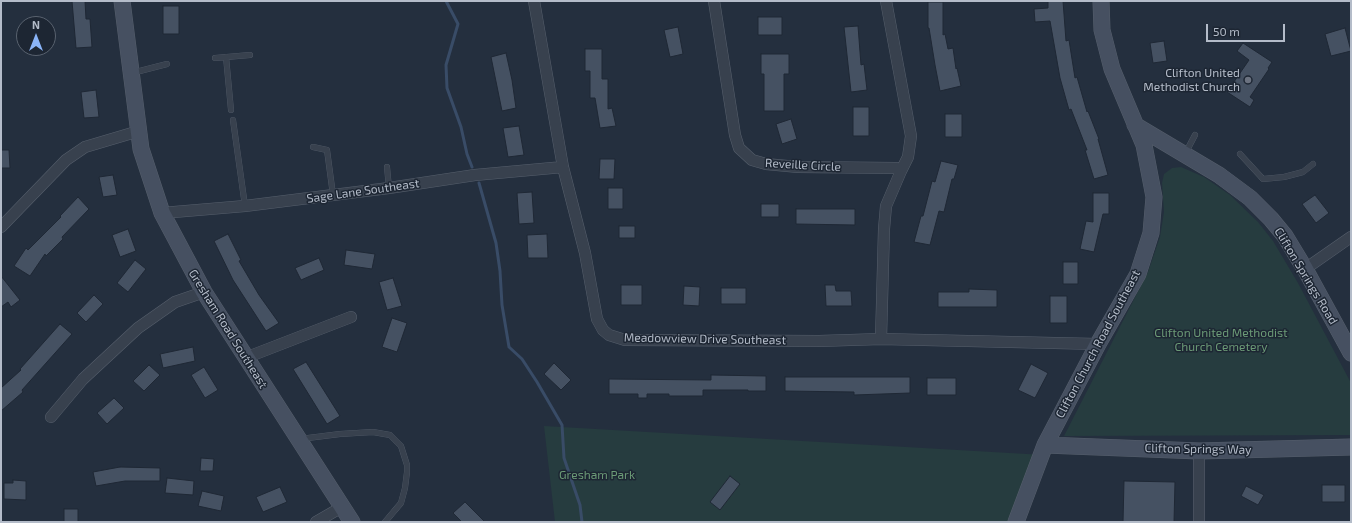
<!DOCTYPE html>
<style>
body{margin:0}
#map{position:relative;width:1352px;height:523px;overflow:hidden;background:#242f3e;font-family:"Exo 2",sans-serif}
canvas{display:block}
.frame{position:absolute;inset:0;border:2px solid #b4bcc9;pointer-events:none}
.north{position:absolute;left:16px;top:16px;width:40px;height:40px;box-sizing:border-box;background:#1d2633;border:1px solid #59626f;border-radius:50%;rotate:0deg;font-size:11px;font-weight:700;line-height:16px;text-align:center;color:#b4bcc9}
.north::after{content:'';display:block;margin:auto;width:14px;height:18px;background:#8ab4f8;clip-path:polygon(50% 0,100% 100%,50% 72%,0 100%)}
.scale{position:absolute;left:1206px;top:24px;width:79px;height:18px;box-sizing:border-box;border:2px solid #b4bcc9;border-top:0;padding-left:5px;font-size:12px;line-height:14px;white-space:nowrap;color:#b4bcc9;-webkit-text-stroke:3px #1d2633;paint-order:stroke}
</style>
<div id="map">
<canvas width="1352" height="523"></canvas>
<div class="frame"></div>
<div class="north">N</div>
<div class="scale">50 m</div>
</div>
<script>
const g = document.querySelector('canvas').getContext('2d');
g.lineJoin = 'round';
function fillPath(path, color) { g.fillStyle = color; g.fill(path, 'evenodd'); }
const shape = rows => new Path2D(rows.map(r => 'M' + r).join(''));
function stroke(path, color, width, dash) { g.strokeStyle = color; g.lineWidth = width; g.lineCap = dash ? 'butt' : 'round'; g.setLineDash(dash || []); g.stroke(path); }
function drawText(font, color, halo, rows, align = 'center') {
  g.font = font + ' "Exo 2",sans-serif'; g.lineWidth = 3; g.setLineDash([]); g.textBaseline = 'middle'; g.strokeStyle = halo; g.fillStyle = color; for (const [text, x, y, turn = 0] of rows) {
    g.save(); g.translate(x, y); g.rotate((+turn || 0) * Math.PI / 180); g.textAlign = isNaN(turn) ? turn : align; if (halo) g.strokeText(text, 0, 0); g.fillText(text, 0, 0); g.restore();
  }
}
const green = shape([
 [1181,167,1204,177,1230,195,1258,222,1273,241,1298,283,1351,383,1351,435,1064,436,1148,272,1160,237,1164,212,1162,183,1164,174,1172,168],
 [544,426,1044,455,1019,522,555,522]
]);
const stream = shape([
 [446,1,458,24,446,65,447,88,461,127,467,154,472,167],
 [479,183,496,243,500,271,502,305,509,347,522,359,537,382,562,425,564,458,580,505,582,522]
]);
const building = shape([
 [72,1,85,1,86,19,90,19,92,47,76,48,72,1],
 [1048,1,1063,1,1066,41,1069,40,1075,78,1077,77,1087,112,1088,111,1099,139,1098,139,1108,175,1094,179,1085,150,1087,150,1071,109,1069,110,1060,78,1050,21,1035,22,1034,9,1048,8,1048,1],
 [928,2,943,2,943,35,945,34,948,49,953,48,956,69,957,68,961,86,940,91,935,65,929,28,928,28,928,2],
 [163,6,179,6,179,34,163,34,163,6],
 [758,17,782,17,782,35,758,35,758,17],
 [858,26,861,65,864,64,867,90,851,92,844,27,858,26],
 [678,27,683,54,670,57,664,30,678,27],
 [1345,28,1351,51,1331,56,1325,34,1345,28],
 [1164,41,1167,61,1153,63,1150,43,1164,41],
 [1243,43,1272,62,1268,68,1269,69,1250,97,1254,100,1250,107,1227,92,1249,60,1237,51,1243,43],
 [585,49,602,49,602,79,608,79,608,109,612,108,616,126,600,128,595,98,590,98,590,71,585,71,585,49],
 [506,53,512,80,516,108,502,111,491,57,506,53],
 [761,54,789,54,789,74,784,74,784,111,764,111,764,74,761,74,761,54],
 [96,90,99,117,84,118,81,92,96,90],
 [853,107,869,107,869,136,853,136,853,107],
 [945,114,962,114,962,137,945,137,945,114],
 [791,119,797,139,782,144,776,124,791,119],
 [519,126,524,155,508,157,503,128,519,126],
 [1,150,9,150,10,168,1,168,1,150],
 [600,159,615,159,614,179,599,179,600,159],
 [941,161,958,165,954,179,952,179,944,212,939,211,930,245,914,242,921,216,923,216,932,181,935,182,941,161],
 [113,175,117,195,103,197,99,177,113,175],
 [608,188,623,188,623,209,608,209,608,188],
 [532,192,534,223,519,224,517,193,532,192],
 [1093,193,1109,193,1109,214,1103,214,1094,252,1080,249,1086,221,1093,222,1093,193],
 [1315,195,1329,213,1316,223,1302,204,1315,195],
 [78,197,89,209,62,237,63,239,46,256,45,254,30,276,14,266,26,248,28,250,61,217,60,216,78,197],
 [761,204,779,204,779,217,761,217,761,204],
 [796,209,855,209,855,225,796,224,796,209],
 [619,226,635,226,635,238,619,238,619,226],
 [128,229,136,251,120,257,112,235,128,229],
 [228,234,241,260,239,261,259,295,279,323,266,331,233,280,214,241,228,234],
 [547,234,548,258,528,258,527,235,547,234],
 [346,250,375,254,372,269,344,265,346,250],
 [319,258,324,270,301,280,295,268,319,258],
 [135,260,146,269,128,292,117,283,135,260],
 [1063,262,1078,262,1078,284,1063,284,1063,262],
 [1,276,20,300,11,307,8,302,1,307,1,276],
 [393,278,402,306,387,310,379,282,393,278],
 [621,285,642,285,642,305,621,305,621,285],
 [825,285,835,285,836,291,851,291,852,306,826,306,825,285],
 [684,286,700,287,699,306,683,305,684,286],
 [721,288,746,288,746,304,721,304,721,288],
 [969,289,997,290,997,307,938,307,938,292,969,292,969,289],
 [94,295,103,304,86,322,77,313,94,295],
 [1050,296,1067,296,1067,323,1050,323,1050,296],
 [392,318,407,323,397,352,382,347,392,318],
 [60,324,72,334,22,390,23,392,1,411,1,388,21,370,20,369,60,324],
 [193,347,195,361,163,368,160,354,193,347],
 [306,362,340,416,327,424,293,369,306,362],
 [554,363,571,380,561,390,544,374,554,363],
 [1031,364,1048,373,1035,398,1018,390,1031,364],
 [149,365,160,375,144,391,133,381,149,365],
 [204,367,218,390,205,398,191,375,204,367],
 [711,375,766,376,766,391,748,391,748,390,703,390,703,396,669,396,669,394,647,394,647,398,638,398,638,394,609,394,609,379,711,380,711,375],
 [785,377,910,377,910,393,854,395,854,392,785,391,785,377],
 [927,378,956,378,956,395,927,395,927,378],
 [114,398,124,408,107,424,97,413,114,398],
 [201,458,214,459,213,471,200,471,201,458],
 [120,467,160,468,160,481,125,481,96,486,93,472,120,467],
 [730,476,740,484,720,510,710,502,730,476],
 [167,478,194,481,193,495,165,493,167,478],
 [13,480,26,481,26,500,4,499,4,483,13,483,13,480],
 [1124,481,1175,482,1174,522,1123,522,1124,481],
 [1322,485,1345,485,1345,502,1322,502,1322,485],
 [1246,486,1264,495,1258,505,1241,496,1246,486],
 [280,487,287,502,263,512,256,497,280,487],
 [202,491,224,496,221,511,198,506,202,491],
 [465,502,485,522,462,522,453,513,465,502],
 [64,509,78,509,78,522,64,522,64,509]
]);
const lane = shape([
 [226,57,231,110],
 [215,58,250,55],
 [132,73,167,64],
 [233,120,245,206],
 [313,147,327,150,333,195],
 [1185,154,1195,135],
 [1240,154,1263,179,1284,177,1303,172,1313,164],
 [387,167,389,188],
 [300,439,340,434,373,432,390,435,401,446,407,465,407,472,405,488,401,503,385,522]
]);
const street = shape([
 [534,1,563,167,585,253,597,319,603,330,609,335,625,340,819,341,881,339,1098,344],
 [714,1,735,135,739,148,752,160,766,164,798,167,896,168,901,171],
 [162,213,245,206,389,188,475,175,563,167],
 [1,227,66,160,85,147,139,131],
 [1305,269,1351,237],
 [881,339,884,229,886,206,901,171,908,157,911,136,886,1],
 [245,358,351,317],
 [51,417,83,379,138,328,175,302,204,292],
 [1199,451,1199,522],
 [316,522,342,507]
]);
const secondary = shape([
 [122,1,141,149,162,213,204,292,352,522],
 [1135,125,1219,175,1250,198,1271,219,1285,236,1305,269,1351,353],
 [1045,445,1199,451,1351,447],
 [1016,522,1045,445,1098,344,1138,274,1151,233,1154,197,1144,145,1112,69,1102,30,1101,1]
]);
const markers = [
 [1248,80,4,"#6b7280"]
];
const poiNames = [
 ["Clifton United",1240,73],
 ["Methodist Church",1240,87]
];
const streetNames = [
 ["Reveille Circle",803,165,3],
 ["Sage Lane Southeast",363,191,-8],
 ["Clifton Springs Road",1306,276,59],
 ["Gresham Road Southeast",228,329,58],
 ["Meadowview Drive Southeast",705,339,1],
 ["Clifton Church Road Southeast",1098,344,-62],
 ["Clifton Springs Way",1198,449,1]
];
const parkNames = [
 ["Clifton United Methodist",1221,333],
 ["Church Cemetery",1221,347],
 ["Gresham Park",597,475]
];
fillPath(green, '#263c3f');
stroke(stream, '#394c67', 3);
fillPath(building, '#455162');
stroke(building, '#1f2835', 1);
stroke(lane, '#565f6c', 6);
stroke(street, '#565f6c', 12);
stroke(secondary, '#565f6c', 17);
stroke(lane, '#38414e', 5.5);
stroke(street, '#38414e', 11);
stroke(secondary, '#465061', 16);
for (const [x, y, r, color] of markers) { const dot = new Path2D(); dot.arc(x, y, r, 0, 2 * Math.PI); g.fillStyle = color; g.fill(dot); stroke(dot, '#1d2633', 1.5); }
drawText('12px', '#b4bcc9', '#1d2633', poiNames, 'right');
drawText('12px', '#b4bcc9', '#1d2633', streetNames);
drawText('12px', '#6b9a76', '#1d2633', parkNames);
</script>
